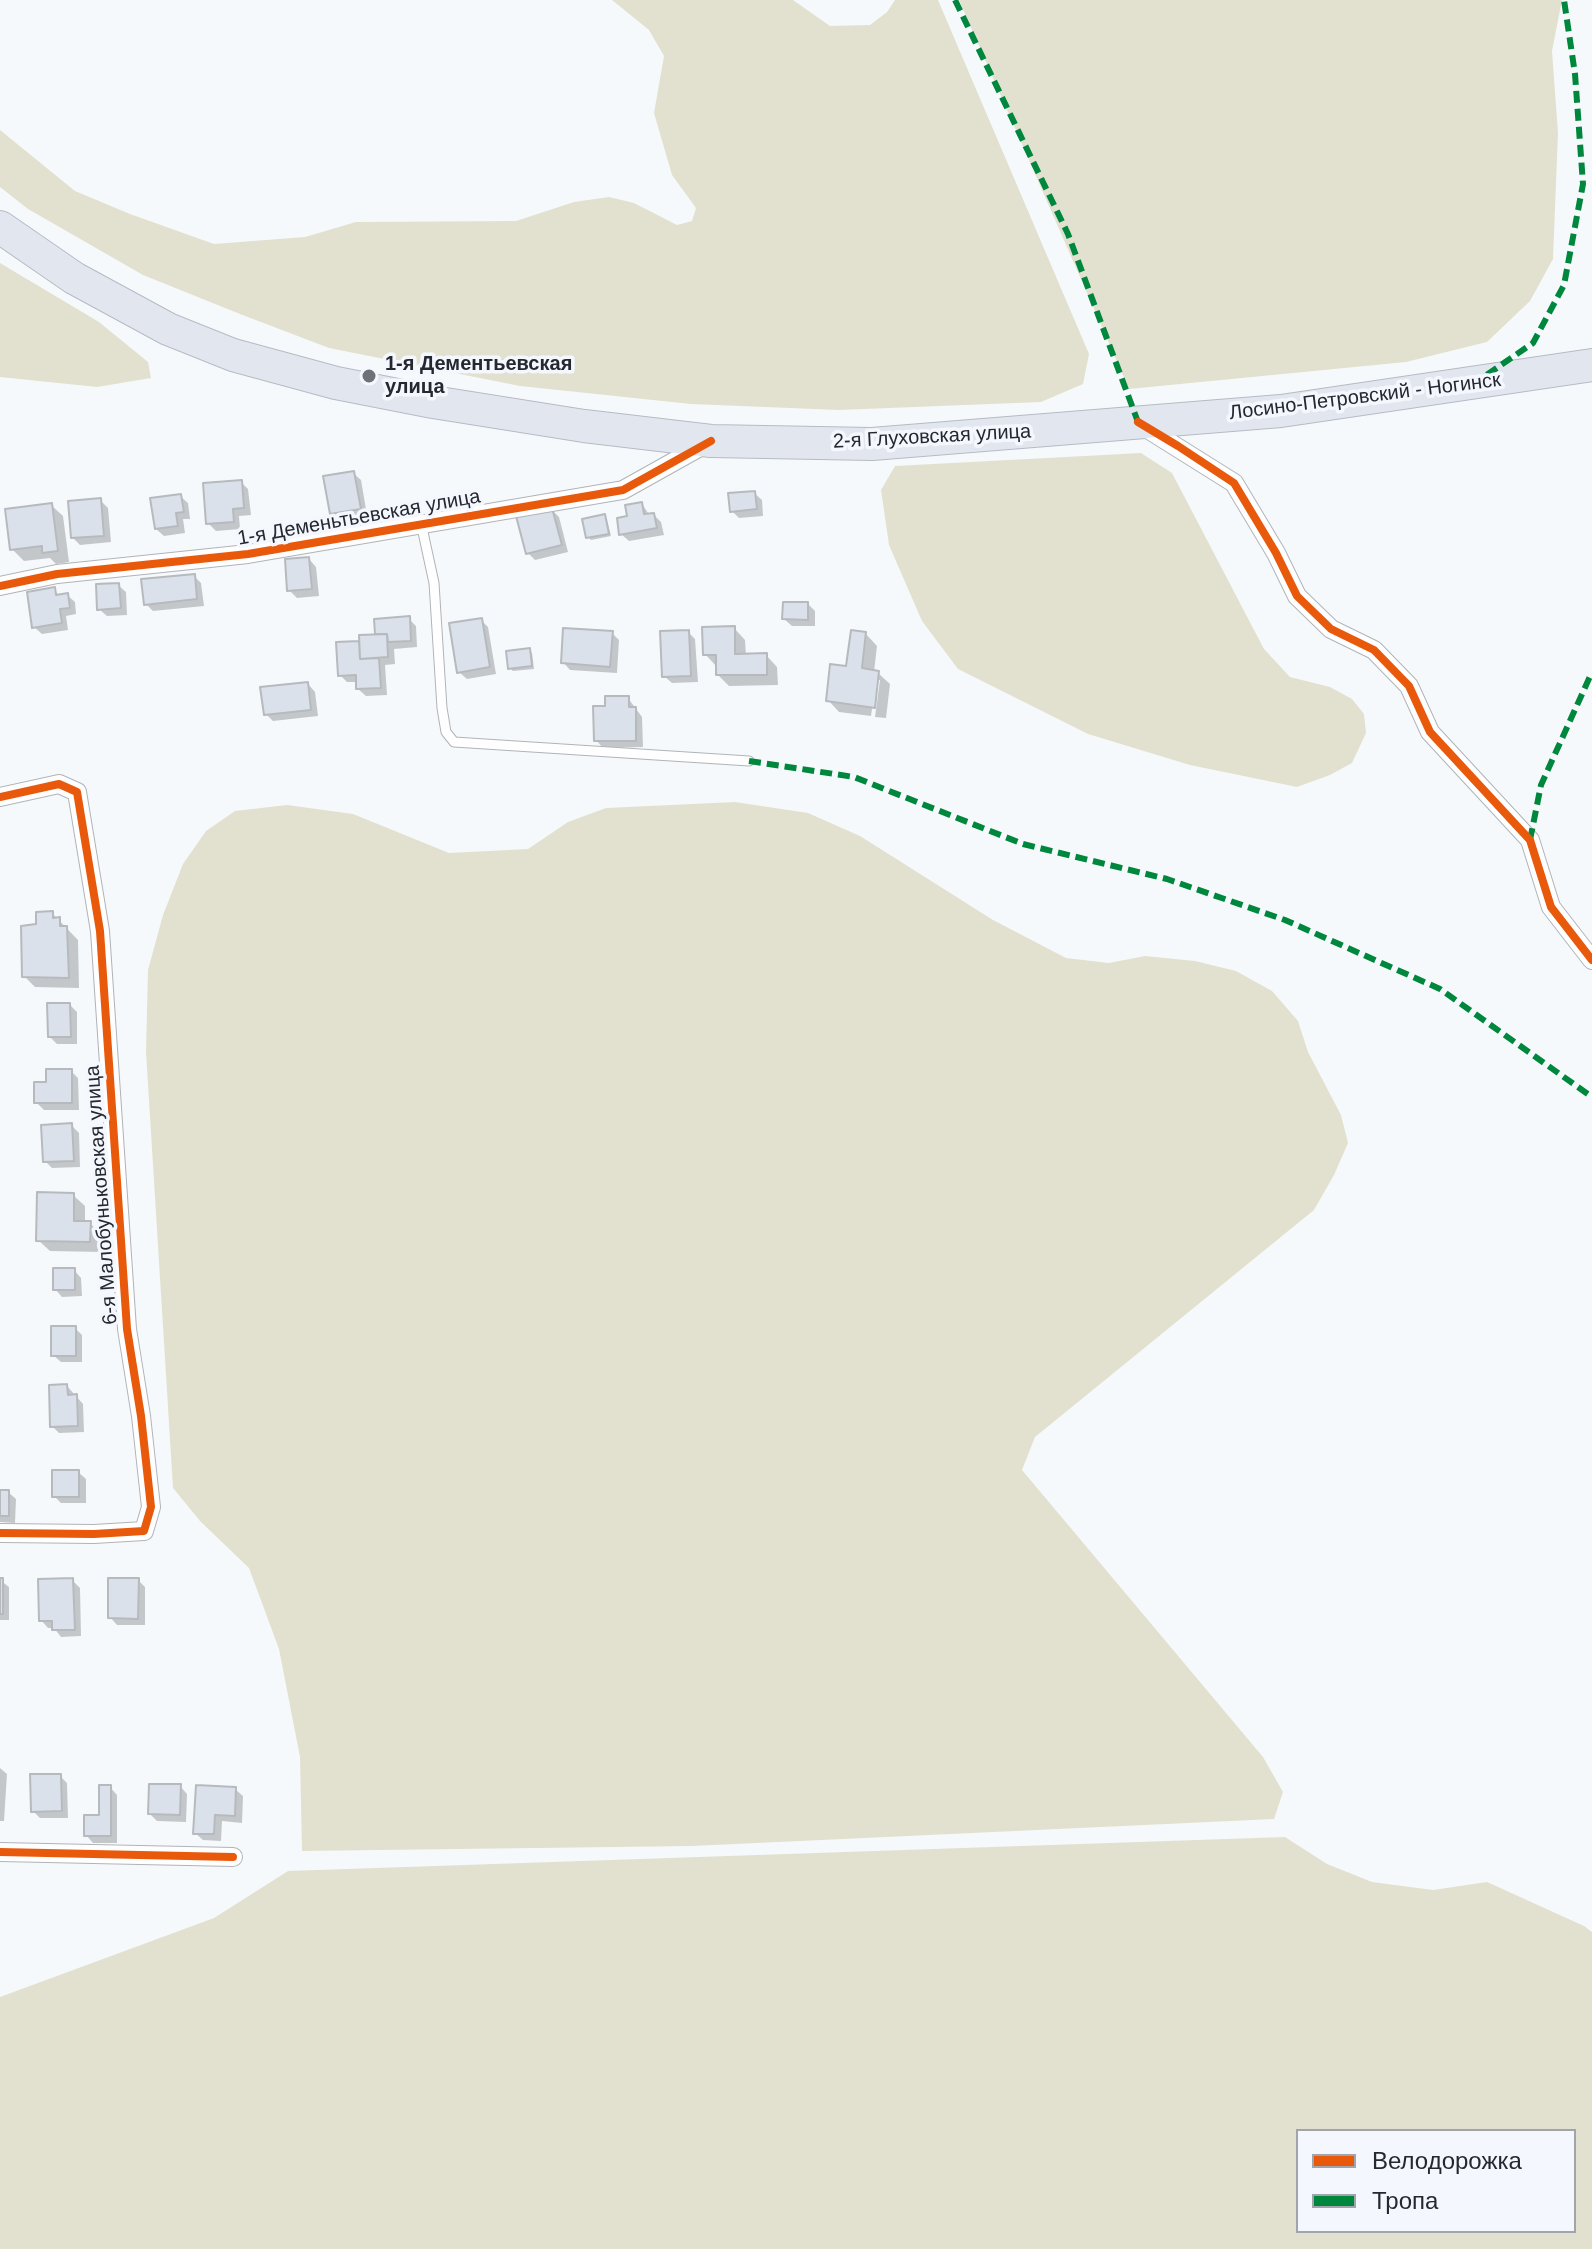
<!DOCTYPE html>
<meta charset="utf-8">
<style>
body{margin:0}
#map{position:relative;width:1592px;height:2249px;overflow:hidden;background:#f6f9fc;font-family:Arial,sans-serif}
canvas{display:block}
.legend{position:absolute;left:1296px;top:2129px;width:280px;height:104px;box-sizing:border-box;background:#f4f8fe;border:2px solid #a1a5ab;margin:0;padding:10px 14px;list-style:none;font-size:24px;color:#25292f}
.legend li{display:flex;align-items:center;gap:16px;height:40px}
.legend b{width:40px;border:2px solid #a1a5ab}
</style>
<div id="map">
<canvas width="1592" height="2249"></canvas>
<ul class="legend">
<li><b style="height:10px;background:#e8590c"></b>Велодорожка</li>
<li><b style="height:10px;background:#00873e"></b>Тропа</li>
</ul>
</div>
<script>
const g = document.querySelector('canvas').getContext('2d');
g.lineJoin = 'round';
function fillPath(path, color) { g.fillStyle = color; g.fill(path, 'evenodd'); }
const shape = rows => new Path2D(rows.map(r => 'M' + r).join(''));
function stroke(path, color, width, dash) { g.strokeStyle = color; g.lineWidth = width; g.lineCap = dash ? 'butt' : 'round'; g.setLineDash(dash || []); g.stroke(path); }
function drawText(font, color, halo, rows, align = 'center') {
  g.font = font + ' Arial,sans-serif'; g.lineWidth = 7; g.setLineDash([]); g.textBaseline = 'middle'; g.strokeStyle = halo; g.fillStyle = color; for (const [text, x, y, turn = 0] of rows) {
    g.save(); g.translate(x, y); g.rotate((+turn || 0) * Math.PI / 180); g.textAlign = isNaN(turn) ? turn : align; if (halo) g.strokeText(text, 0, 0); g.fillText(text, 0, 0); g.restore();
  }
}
const green = shape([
 [612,0,793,0,830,26,870,25,887,12,895,0,938,0,1089,354,1083,384,1041,402,839,410,691,404,520,386,329,348,240,314,143,275,28,209,0,187,0,130,75,191,130,214,214,244,305,237,356,222,516,221,574,202,609,197,634,203,677,225,692,221,696,208,672,175,654,113,664,56,649,30],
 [959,0,1562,0,1552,51,1558,133,1553,259,1530,301,1487,342,1406,362,1129,389],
 [0,263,99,322,148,362,151,378,97,387,0,377],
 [1141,453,1172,473,1264,649,1290,677,1330,687,1352,699,1364,714,1366,733,1352,763,1330,775,1297,787,1190,765,1088,734,958,669,922,621,889,545,881,490,895,466],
 [735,802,808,813,860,836,993,920,1066,958,1109,963,1145,956,1195,961,1236,971,1272,991,1298,1021,1308,1052,1341,1115,1348,1143,1334,1175,1314,1210,1035,1437,1022,1470,1263,1757,1283,1792,1274,1819,692,1846,302,1851,300,1757,279,1649,249,1568,200,1521,173,1488,146,1052,148,970,163,915,183,864,206,831,235,811,287,805,353,814,449,853,528,849,568,822,606,808],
 [1285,1837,1327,1864,1372,1882,1433,1890,1487,1882,1584,1926,1592,1932,1592,2249,0,2249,0,1997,214,1918,288,1871],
 [1298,2131,1574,2131,1574,2231,1298,2231]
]);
const shadow = shape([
 [353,473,361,480,367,515,339,520,332,513],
 [241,482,248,489,251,515,239,516,240,529,216,531,208,523],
 [754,493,762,500,763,516,739,518,732,511],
 [180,496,188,503,190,519,183,519,185,533,164,536,156,529],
 [100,500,108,508,111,542,80,545,73,538],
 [642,504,650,516,654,515,661,522,664,535,629,541,621,534,630,518],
 [51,505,63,516,69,562,56,564,50,558,24,561,12,549],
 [552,510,559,517,568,552,535,560,528,553],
 [604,517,607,520,611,536,591,540,588,537],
 [309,559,316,567,319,596,297,598,289,590],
 [194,576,201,583,204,606,153,611,146,604],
 [118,585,126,592,127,615,107,616,99,609],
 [54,590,60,596,67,595,75,602,76,614,66,616,68,630,42,634,34,627],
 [808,604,815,611,815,626,792,626,784,619],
 [409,619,416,626,417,647,394,649,395,664,385,665,387,695,366,696,358,689,358,682,347,682,340,675,338,644,361,643,377,636,376,620],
 [481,620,488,627,496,674,467,679,459,672],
 [734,628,745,640,746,656,766,655,777,667,778,685,729,686,718,675,716,666,705,654],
 [688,632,695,639,698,682,672,683,664,676],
 [612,633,619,640,617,673,570,670,563,662],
 [866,634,877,646,874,672,878,673,890,684,886,718,875,717,880,680,876,680,871,716,839,712,828,700],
 [529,650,532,653,534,669,513,671,510,668],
 [308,684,315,692,318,716,273,721,266,714],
 [628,698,642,717,643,747,603,748,596,740,607,708],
 [52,913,78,940,79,988,35,987,24,976,38,926],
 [70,1005,77,1012,77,1044,57,1044,50,1037],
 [71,1071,78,1078,79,1110,44,1110,36,1102,48,1084],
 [71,1125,79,1133,80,1167,52,1168,45,1161],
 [73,1195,85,1206,85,1223,90,1223,101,1235,101,1252,50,1251,38,1240],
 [74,1270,81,1278,82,1296,62,1297,55,1289],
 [75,1328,82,1335,82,1362,61,1362,53,1355],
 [67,1386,83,1404,84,1432,59,1433,52,1426],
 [78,1472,86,1479,86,1503,61,1503,54,1496],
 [0,1492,8,1492,16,1499,15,1523,0,1522],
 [0,1580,9,1587,9,1620,0,1620],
 [72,1580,80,1588,81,1636,61,1637,54,1628,48,1628,41,1620],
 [138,1580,145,1587,145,1625,117,1625,110,1617],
 [0,1768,7,1774,4,1821,0,1821],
 [60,1776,67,1783,68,1818,40,1818,33,1811],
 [180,1786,187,1794,186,1822,157,1821,150,1814],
 [110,1787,117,1795,117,1843,93,1843,86,1835,101,1817],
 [235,1789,243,1796,242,1823,222,1821,221,1841,203,1840,195,1833]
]);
const building = shape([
 [354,471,361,509,330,514,323,476,354,471],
 [242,480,244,508,233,509,234,522,206,524,203,483,242,480],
 [755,491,757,509,730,512,728,493,755,491],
 [181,494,184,512,176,513,178,526,155,529,150,498,181,494],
 [101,498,104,536,71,538,68,501,101,498],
 [642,502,644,514,654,513,657,528,619,535,617,518,627,516,625,505,642,502],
 [52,503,58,551,42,553,42,546,10,550,5,509,52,503],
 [552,508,562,545,526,554,516,516,552,508],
 [605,514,609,534,586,538,582,519,605,514],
 [309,557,312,589,287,591,285,559,309,557],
 [195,574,197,599,144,605,141,579,195,574],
 [119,583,121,608,97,610,96,584,119,583],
 [55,587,56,595,68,593,70,608,60,609,62,623,32,628,27,592,55,587],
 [783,602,808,602,808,620,782,619,783,602],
 [410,616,411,641,388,642,387,634,375,634,374,619,410,616],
 [482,618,490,667,457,673,449,623,482,618],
 [735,626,735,654,767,653,767,675,716,675,716,655,703,655,702,627,735,626],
 [563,628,613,631,610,667,561,663,563,628],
 [689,630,691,676,662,677,660,631,689,630],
 [851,630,866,632,862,668,879,671,875,708,826,701,830,664,846,666,851,630],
 [387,634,388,657,360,659,359,635,387,634],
 [359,641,360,659,379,658,381,688,356,689,356,675,338,676,336,642,359,641],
 [530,648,532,666,508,669,506,651,530,648],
 [308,682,311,710,264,715,260,687,308,682],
 [605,696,629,696,629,707,636,707,636,741,594,741,593,706,605,706,605,696],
 [53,911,53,918,60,917,60,926,67,926,69,978,22,977,21,926,36,924,36,912,53,911],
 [47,1003,70,1003,71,1037,48,1037,47,1003],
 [46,1069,72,1069,72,1103,34,1103,34,1082,46,1082,46,1069],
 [72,1123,74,1161,43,1162,41,1125,72,1123],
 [37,1192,74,1193,74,1221,91,1221,90,1242,36,1241,37,1192],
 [53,1268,75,1268,75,1290,53,1290,53,1268],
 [51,1326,76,1326,76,1356,51,1356,51,1326],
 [67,1384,68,1395,77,1394,78,1426,50,1427,49,1385,67,1384],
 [52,1470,79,1470,79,1497,52,1497,52,1470],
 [0,1490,9,1490,9,1516,0,1516,0,1490],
 [0,1578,3,1578,3,1614,0,1614,0,1578],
 [73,1578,75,1630,52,1630,52,1621,39,1621,38,1579,73,1578],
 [108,1578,139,1578,138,1619,108,1618,108,1578],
 [30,1774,61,1774,62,1811,31,1812,30,1774],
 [149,1784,181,1784,180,1815,148,1814,149,1784],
 [99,1785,111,1785,111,1836,84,1836,84,1815,99,1815,99,1785],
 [196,1785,236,1787,235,1816,215,1815,214,1834,193,1834,196,1785]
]);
const lane = shape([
 [421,523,434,583,442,708,446,732,454,742,749,761]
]);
const street = shape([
 [1143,426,1234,483,1276,553,1297,596,1331,629,1374,650,1409,686,1430,732,1530,840,1551,907,1592,960],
 [0,586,57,574,248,554,623,490,709,442],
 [0,797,59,784,77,792,100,931,127,1329,141,1416,151,1507,144,1531,94,1534,0,1533],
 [0,1852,233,1857]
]);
const highway = shape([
 [0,227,74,278,168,329,233,355,336,383,433,402,584,426,711,441,872,444,1281,411,1592,365]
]);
const quiet = shape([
 [955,0,1068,234,1138,422],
 [1472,385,1533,343,1564,285,1583,184,1575,74,1564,0],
 [749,761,854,777,1023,844,1167,879,1285,920,1440,989,1592,1097],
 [1530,840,1541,785,1592,672]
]);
const cycleway = shape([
 [1138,422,1178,446,1234,483,1276,553,1297,596,1331,629,1374,650,1409,686,1430,732,1530,840,1551,907,1592,960],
 [0,586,57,574,248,554,623,490,711,441],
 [0,797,59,784,77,792,100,931,127,1329,141,1416,151,1507,144,1531,94,1534,0,1533],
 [0,1852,233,1857]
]);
const markers = [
 [369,376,8,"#6e7277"]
];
const poiNames = [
 ["1-я Дементьевская",385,364],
 ["улица",385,387]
];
const streetNames = [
 ["Лосино-Петровский - Ногинск",1365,397,-7],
 ["2-я Глуховская улица",932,437,-3],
 ["1-я Деменьтьевская улица",359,518,-10],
 ["6-я Малобуньковская улица",102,1195,-94]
];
fillPath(green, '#e2e1cf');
fillPath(shadow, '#0003');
fillPath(building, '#dbe1ea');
stroke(building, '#b6babe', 2);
stroke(lane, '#b0b4b8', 11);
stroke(street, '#b0b4b8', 20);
stroke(highway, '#b5bbc5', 34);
stroke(lane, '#fefeff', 9);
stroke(street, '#fefeff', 18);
stroke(highway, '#e2e7ef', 32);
stroke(quiet, '#00873e', 6, [12, 6]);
stroke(cycleway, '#e8590c', 8);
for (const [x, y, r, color] of markers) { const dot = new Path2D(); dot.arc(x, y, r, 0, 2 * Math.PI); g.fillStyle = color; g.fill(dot); stroke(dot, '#f4f8fe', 3); }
drawText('bold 20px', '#25292f', '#f4f8fe', poiNames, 'left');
drawText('20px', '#25292f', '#f4f8fe', streetNames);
</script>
